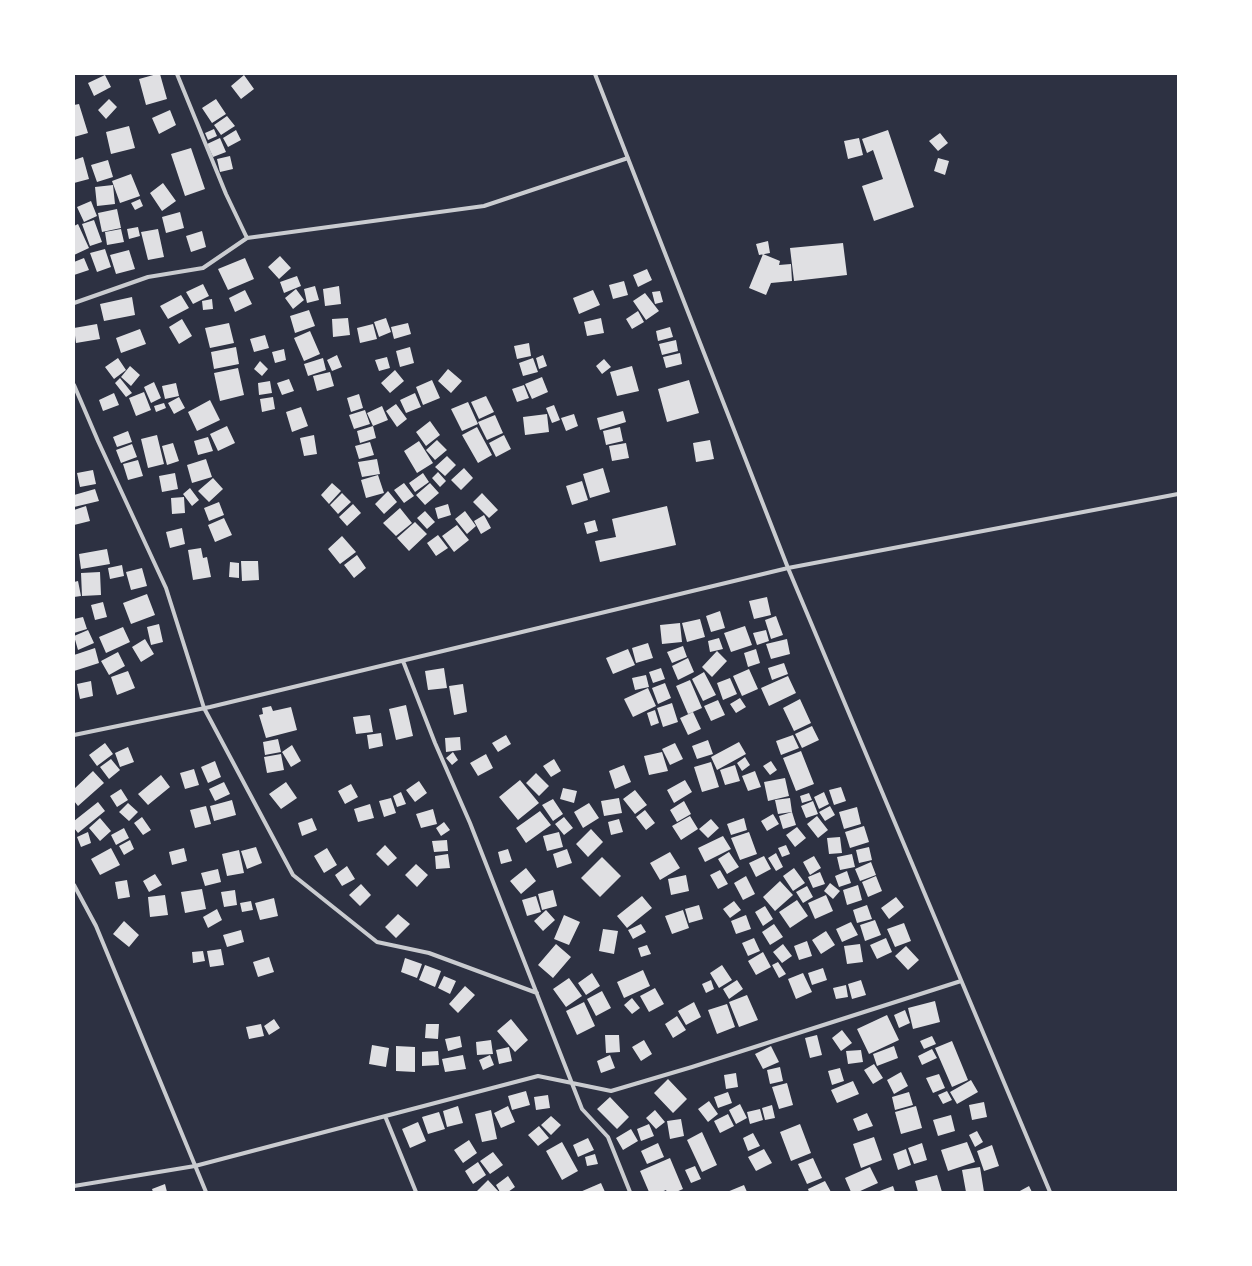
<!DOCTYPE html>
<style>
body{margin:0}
#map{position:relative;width:1252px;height:1266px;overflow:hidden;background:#2d3142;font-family:Mulish,sans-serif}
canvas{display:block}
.frame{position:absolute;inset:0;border:75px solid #fff;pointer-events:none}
</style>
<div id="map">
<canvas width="1252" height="1266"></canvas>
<div class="frame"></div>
</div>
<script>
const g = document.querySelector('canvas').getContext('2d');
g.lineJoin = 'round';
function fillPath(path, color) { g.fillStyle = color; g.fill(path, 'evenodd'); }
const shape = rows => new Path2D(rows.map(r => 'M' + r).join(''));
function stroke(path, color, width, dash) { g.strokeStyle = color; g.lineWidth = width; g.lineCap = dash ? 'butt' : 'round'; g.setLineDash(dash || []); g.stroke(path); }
const building = shape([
 [157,74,160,74,167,99,146,105,139,79],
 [105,75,111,87,94,96,88,83],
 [244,75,254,89,241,99,231,86],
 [109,99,117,107,106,119,98,110],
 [216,99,226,114,212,123,202,108],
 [79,104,88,133,74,137,74,105],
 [170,110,176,125,159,134,152,118],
 [227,116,235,126,221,135,214,125],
 [129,126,135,148,111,154,106,132],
 [214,129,217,136,208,140,205,133],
 [236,130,241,140,228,147,223,138],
 [888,130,914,207,874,221,862,186,883,179,873,150,867,153,862,139],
 [940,133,948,143,938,151,929,141],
 [220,138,226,152,213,157,207,144],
 [859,138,863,155,848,159,844,141],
 [191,148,205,189,185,196,171,154],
 [230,156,233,169,220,172,217,159],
 [83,157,89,179,74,183,74,160],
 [938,158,949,161,945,175,934,171],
 [108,160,113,177,97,182,91,165],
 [131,174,140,196,120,203,112,181],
 [163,183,176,201,162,211,150,193],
 [113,185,115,204,97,206,95,187],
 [140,199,143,206,135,210,131,203],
 [91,201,97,216,84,222,77,207],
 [117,209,121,228,102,232,98,213],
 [180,212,184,228,166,233,162,217],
 [94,220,102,242,90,246,82,224],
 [78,224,89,248,74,255,74,226],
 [138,227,140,236,129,239,127,229],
 [121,229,124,242,107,245,105,232],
 [158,229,164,257,148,260,141,232],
 [202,231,206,247,191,252,186,236],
 [768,241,770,253,759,255,756,244],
 [843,243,847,275,794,281,790,248],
 [105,249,111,267,97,272,90,253],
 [129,250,135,269,116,274,110,255],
 [763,254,780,261,779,265,791,264,792,281,771,283,766,295,749,288],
 [280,256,291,268,279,279,268,267],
 [84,258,89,270,74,275,74,262],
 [245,258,254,279,228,290,218,269],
 [647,269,652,280,638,287,633,275],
 [297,276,301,286,284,293,280,282],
 [624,281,628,295,613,299,609,285],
 [203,284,209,296,193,304,186,292],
 [315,286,319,300,307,303,304,289],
 [339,286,341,304,325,306,323,289],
 [296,289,304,300,293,309,285,298],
 [245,290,252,304,235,312,229,298],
 [593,290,600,305,579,314,573,298],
 [660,291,663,302,655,304,652,292],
 [645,293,659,311,646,320,633,301],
 [181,295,189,308,168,319,160,306],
 [132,297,135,315,104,321,100,304],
 [212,299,213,309,203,310,202,301],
 [309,310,315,326,295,333,290,316],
 [638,311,644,322,632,329,626,319],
 [348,318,350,335,333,337,332,319],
 [386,318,391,332,379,337,374,322],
 [601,318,604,333,587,336,584,322],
 [182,319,192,336,179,344,169,327],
 [229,323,234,343,210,348,205,328],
 [408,323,411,334,394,339,391,327],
 [97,324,100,339,76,343,74,328],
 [373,324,377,339,360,343,357,328],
 [670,327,673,337,658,341,656,331],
 [140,329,146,344,121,353,116,338],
 [310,331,320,354,304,361,294,338],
 [265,335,269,348,254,352,250,339],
 [676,340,678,351,662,355,659,344],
 [529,343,531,356,517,359,514,346],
 [236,347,239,364,214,369,211,352],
 [410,347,414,363,400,367,396,351],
 [284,349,286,360,275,363,272,352],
 [680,353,682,364,666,368,663,357],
 [337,355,342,367,332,371,327,360],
 [543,355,547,366,539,369,536,358],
 [387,357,390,368,379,371,375,360],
 [118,358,126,370,114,379,105,367],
 [323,358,326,370,308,376,304,364],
 [533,358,538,372,523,376,519,363],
 [604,359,611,367,602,374,596,366],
 [260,361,268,369,262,376,254,369],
 [130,366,140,375,131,386,121,377],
 [632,366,639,391,617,396,610,372],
 [238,368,244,395,220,401,214,373],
 [448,369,462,381,451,393,438,381],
 [395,370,404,381,390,393,381,383],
 [330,372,334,386,317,391,313,376],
 [542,377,548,392,532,399,525,384],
 [120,378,132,393,126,397,115,383],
 [289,379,294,391,282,395,277,383],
 [432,380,440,398,423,405,416,387],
 [689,380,699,413,667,422,658,389],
 [270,381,272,393,259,395,258,383],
 [154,382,161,398,151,403,144,387],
 [176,383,179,396,165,399,162,386],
 [524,385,529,398,517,402,512,389],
 [144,392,151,410,136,416,129,398],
 [114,393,119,405,103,411,99,400],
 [415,393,421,407,406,413,400,400],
 [359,394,363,408,351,412,347,398],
 [486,396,494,412,479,419,471,402],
 [179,397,185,408,174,414,168,403],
 [273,397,275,409,262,412,260,399],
 [210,400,220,420,197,431,188,412],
 [468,402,478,424,462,431,451,409],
 [164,403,166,408,156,412,154,406],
 [396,404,407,419,397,427,386,411],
 [554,405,560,420,552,423,546,408],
 [382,406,388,420,373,426,367,413],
 [301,407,308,426,292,432,286,412],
 [365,410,370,424,354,429,349,415],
 [623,411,626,422,600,430,597,418],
 [547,414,549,432,525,435,523,417],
 [574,414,578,426,566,431,561,418],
 [495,415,503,433,487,440,478,422],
 [430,421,440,435,426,446,416,432],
 [227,426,235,443,218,451,210,434],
 [373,426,376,438,360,443,357,431],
 [477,427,492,455,478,463,462,435],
 [620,427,623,441,606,445,603,431],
 [128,431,132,442,117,447,113,437],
 [157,435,164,464,148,468,141,439],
 [314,435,317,454,304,456,300,438],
 [504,435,511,449,496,457,489,443],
 [208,437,213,451,198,455,194,441],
 [437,440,447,450,435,460,426,450],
 [710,440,714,459,696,462,693,443],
 [419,441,433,463,417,473,404,451],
 [370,442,374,455,359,459,355,446],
 [173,443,179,461,167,465,162,446],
 [626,443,629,458,612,461,609,446],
 [132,444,137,457,121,463,116,450],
 [447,456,456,465,445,476,435,467],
 [206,459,212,477,192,483,187,465],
 [377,459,380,474,362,477,358,462],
 [138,460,143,476,128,480,123,464],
 [464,468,473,478,461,490,451,480],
 [603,468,610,492,590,498,583,474],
 [93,470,96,484,80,487,77,473],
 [438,472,446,481,440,487,432,478],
 [175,473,178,489,162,492,159,476],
 [423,473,429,482,415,492,409,483],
 [378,475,384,493,366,498,361,480],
 [213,478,223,489,209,502,198,491],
 [582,481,588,500,572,505,566,486],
 [332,483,341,491,329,504,321,495],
 [404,483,414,496,404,503,394,490],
 [430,483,439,493,425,505,416,495],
 [190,488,199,500,192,506,183,494],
 [95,489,99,501,74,507,74,495],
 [388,491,397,502,384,514,375,504],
 [342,493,351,502,338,514,330,505],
 [482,493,498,510,489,518,473,502],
 [184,497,185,513,172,514,171,498],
 [219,502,224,515,209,521,204,508],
 [353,504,361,513,347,526,339,517],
 [448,504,451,515,438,519,435,508],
 [86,506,90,521,74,525,74,510],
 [667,506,676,545,600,562,595,541,616,537,612,519],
 [400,508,412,523,396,536,383,523],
 [425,511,435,522,427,529,417,518],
 [465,511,476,526,467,534,455,519],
 [484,515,491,528,481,534,474,521],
 [224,518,232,535,215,542,208,525],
 [595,520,598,531,587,534,584,523],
 [415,522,427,534,409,551,397,538],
 [457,525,469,540,454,552,442,536],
 [182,528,185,544,170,548,166,532],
 [438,535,448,548,436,556,427,543],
 [342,536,356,552,340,564,328,549],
 [201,548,203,558,207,557,211,577,193,580,188,550],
 [107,549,110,564,81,569,79,554],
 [357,555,366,568,354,578,344,565],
 [241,561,258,561,259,580,242,581],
 [230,562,239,563,239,578,229,577],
 [122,565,124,576,110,579,108,568],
 [142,568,147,586,131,590,126,572],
 [100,572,101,595,82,596,81,573],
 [78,581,81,596,74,597,74,582],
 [147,594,155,615,131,624,123,603],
 [767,597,771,615,754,619,749,601],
 [103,602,107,617,95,620,91,605],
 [720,611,725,628,711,632,706,616],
 [776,616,783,635,771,639,765,620],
 [83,617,87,629,74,633,74,619],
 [700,619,705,637,687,642,682,623],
 [680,623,682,642,662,644,660,625],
 [159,624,163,642,151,645,147,627],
 [745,626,752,645,731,652,724,633],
 [123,627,130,642,106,653,99,637],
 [88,630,94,643,78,650,74,636],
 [766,630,769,641,757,645,753,633],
 [719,638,723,649,710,652,708,641],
 [145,639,154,654,141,662,132,647],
 [787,639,790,654,771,659,766,644],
 [648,643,653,658,636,663,632,648],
 [683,646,687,657,672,663,667,652],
 [95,648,99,663,74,671,74,655],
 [628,649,635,665,613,674,606,658],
 [756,649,760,663,748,667,744,653],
 [717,651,727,661,712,677,702,667],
 [118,652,125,666,109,675,101,661],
 [688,658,694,672,678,680,672,666],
 [784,663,788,674,772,680,768,668],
 [444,668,447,688,428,690,425,671],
 [661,668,665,679,653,683,649,672],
 [749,669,758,689,742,696,733,676],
 [128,671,135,688,117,695,111,677],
 [704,672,716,695,703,701,692,679],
 [646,675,649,687,635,690,632,678],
 [788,676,796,693,769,706,761,688],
 [730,678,737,694,723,700,717,683],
 [690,680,702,708,688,714,676,686],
 [91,681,93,696,80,699,77,684],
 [665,683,671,698,658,704,652,688],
 [463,684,467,712,454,715,449,686],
 [648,688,656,706,633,717,624,699],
 [740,698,746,707,736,713,730,704],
 [800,699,811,723,794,731,783,708],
 [718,700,725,715,711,721,704,706],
 [672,703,678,722,663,727,657,708],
 [406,705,413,736,396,740,389,709],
 [271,706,273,711,291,707,297,730,266,738,259,715,263,714,262,708],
 [655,710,659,723,651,726,647,713],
 [693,712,701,729,688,735,680,718],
 [370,715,373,732,356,734,353,717],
 [812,726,819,740,802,748,795,734],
 [381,733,383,746,369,749,367,735],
 [506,735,511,744,498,752,492,743],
 [793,735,799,748,781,755,776,741],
 [460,737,461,750,446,752,445,738],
 [278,739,281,752,265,755,263,742],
 [708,740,713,754,697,759,692,746],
 [739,742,746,754,717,770,711,757],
 [105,743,113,754,97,766,89,755],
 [675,743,683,759,670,765,662,749],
 [292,745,301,761,291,767,282,752],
 [128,747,134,762,120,767,115,753],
 [801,751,814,784,796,791,783,758],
 [453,752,458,760,452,765,446,758],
 [662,752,668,771,649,775,644,756],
 [281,754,284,770,267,773,264,757],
 [486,754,493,768,478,776,470,763],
 [745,757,750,765,742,771,737,763],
 [111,759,120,770,109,779,100,767],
 [554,759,561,771,551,777,543,766],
 [215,761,221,777,208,783,201,767],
 [771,761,777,770,770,775,763,766],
 [711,762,719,787,702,792,694,767],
 [624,765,631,782,615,789,609,771],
 [735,765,740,781,725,785,720,770],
 [194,769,199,785,185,789,180,773],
 [93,771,104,783,78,806,74,801,74,789],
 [755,771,761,787,748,791,742,776],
 [536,773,549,786,539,796,526,783],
 [161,775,170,787,148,805,138,794],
 [785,778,789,796,768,801,764,782],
 [520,780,539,803,518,820,499,797],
 [685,780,692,792,674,803,667,790],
 [419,781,427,793,415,802,406,790],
 [224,782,230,794,215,801,209,789],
 [286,782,297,798,281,809,269,794],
 [351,784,358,797,345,804,338,791],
 [841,787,846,801,834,805,829,790],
 [563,788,577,791,574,803,560,799],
 [121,789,128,800,117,807,110,796],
 [635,790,647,805,635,814,623,799],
 [401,792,406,804,397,807,393,796],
 [824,792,829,804,819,809,814,797],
 [809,793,812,800,802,803,800,796],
 [391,798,396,813,384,817,379,801],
 [619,798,622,813,604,816,601,801],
 [790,798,792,812,778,814,775,800],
 [553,799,563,814,553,821,542,805],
 [232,800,236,815,214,821,210,806],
 [684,801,691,814,677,822,670,810],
 [813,801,818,814,806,818,801,806],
 [98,802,105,811,78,833,74,828,74,821],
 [128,803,138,812,129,821,119,812],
 [589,803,599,818,583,828,574,812],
 [370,804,374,818,358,822,354,809],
 [206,806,211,824,195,828,190,810],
 [830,806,835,815,825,821,819,812],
 [857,807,861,824,844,829,839,812],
 [433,809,437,824,421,828,416,814],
 [645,810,655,823,646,830,636,817],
 [540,811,551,825,526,843,516,828],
 [792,812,796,825,783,829,779,816],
 [773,814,779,824,767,831,761,821],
 [690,816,698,829,681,840,672,826],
 [817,816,828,830,818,838,807,824],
 [142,817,151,830,143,835,134,823],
 [564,817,573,828,564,835,555,824],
 [100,818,111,831,100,841,89,828],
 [312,818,317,830,302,836,298,823],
 [744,818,747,830,731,835,727,824],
 [619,819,623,832,611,835,608,822],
 [711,819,719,828,708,838,699,829],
 [444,822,450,830,441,836,436,828],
 [864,826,869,842,850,848,845,832],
 [797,827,806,838,795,847,786,835],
 [124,828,129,838,116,845,111,835],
 [591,829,603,842,588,857,576,844],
 [88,832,91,843,81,847,77,837],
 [559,832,563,847,547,851,543,836],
 [749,832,757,854,740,860,731,838],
 [723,836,731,849,705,862,698,848],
 [840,837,842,853,829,854,827,838],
 [130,840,134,849,124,855,119,846],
 [447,840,448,851,434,852,432,841],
 [385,845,397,858,388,866,376,854],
 [786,845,790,854,782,857,778,848],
 [256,847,262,863,247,869,241,851],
 [869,847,872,860,859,863,856,850],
 [111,848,120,865,100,875,91,859],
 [184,848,187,861,172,865,169,852],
 [327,848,337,865,324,873,314,856],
 [508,849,512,861,501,864,498,852],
 [567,849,572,863,557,868,553,854],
 [239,850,244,873,227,876,222,854],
 [670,852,680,868,660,880,650,863],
 [729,852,739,867,727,874,718,859],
 [776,853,783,867,776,871,768,858],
 [448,854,450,868,436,869,435,856],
 [852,854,855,867,840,870,837,857],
 [764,856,771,869,756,877,749,863],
 [814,856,821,868,810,875,803,862],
 [602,857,621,876,600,897,581,878],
 [871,862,876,875,860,881,855,869],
 [416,864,428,875,417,887,405,875],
 [347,866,355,879,342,886,335,875],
 [526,868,536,881,521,894,510,881],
 [794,868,805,883,793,891,783,876],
 [218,869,221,882,205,886,201,873],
 [720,870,728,884,718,889,710,875],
 [847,871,851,883,839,887,835,876],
 [820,872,825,884,813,888,808,877],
 [155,874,162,885,149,892,143,881],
 [686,875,689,891,671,895,668,879],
 [746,876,755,894,743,900,734,883],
 [876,876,882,891,868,897,862,882],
 [127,880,130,897,118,899,115,882],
 [780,881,793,895,775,911,763,897],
 [830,883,840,891,833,899,824,891],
 [361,884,371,895,360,906,349,895],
 [858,885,862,900,847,905,843,890],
 [807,886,813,897,803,903,796,892],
 [202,889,206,909,185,913,181,892],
 [235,890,237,905,224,907,221,892],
 [553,890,557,906,542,910,538,894],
 [165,895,168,915,150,917,148,897],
 [826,895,833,911,815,919,808,903],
 [536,896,541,912,527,916,522,900],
 [642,896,652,908,627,928,617,916],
 [896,897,904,907,889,919,881,908],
 [274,898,278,916,260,920,255,903],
 [797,900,808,916,790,928,779,912],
 [251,901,253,910,242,912,240,903],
 [734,901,741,910,730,918,723,909],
 [699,905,703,919,689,923,685,909],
 [867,905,872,919,857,923,853,910],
 [765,906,773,919,763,926,755,912],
 [217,909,222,920,208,928,203,917],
 [546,910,555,920,543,931,534,921],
 [683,910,689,928,672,934,665,916],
 [398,914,410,924,396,938,385,927],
 [564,915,580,922,569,945,554,939],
 [746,915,751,929,736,934,731,921],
 [875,920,881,935,865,941,860,925],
 [124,921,139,935,129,947,113,934],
 [851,922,858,935,842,942,836,929],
 [904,923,911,941,895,947,887,929],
 [641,924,646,932,633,939,628,930],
 [774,924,783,937,770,945,762,932],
 [603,929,618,931,614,954,599,951],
 [241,930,244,942,227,947,223,935],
 [826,931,835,945,821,954,812,940],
 [754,938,760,951,748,956,742,943],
 [886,938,892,952,877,959,870,945],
 [807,941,812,956,799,960,794,946],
 [556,944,571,957,553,978,538,965],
 [783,944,792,956,782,963,773,952],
 [860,944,863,962,847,964,844,946],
 [647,945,651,954,641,957,638,948],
 [906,946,919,960,908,970,895,956],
 [221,949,224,965,210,967,207,951],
 [203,951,205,961,193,963,192,952],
 [763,952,771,967,756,975,748,961],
 [269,957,274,972,258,977,253,962],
 [405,958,422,964,417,978,401,972],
 [778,962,786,974,779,978,772,965],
 [425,965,441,971,435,987,419,980],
 [722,965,732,980,719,988,710,973],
 [823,968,827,980,812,985,808,973],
 [643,970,650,986,624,998,617,982],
 [592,973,600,986,586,995,578,983],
 [803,973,812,992,796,999,788,979],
 [444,976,456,981,450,994,438,988],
 [569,978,582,996,566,1007,553,989],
 [711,980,714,989,706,993,702,984],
 [737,980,743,989,729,999,723,989],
 [861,980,866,995,852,999,848,984],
 [846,985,848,997,836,999,833,988],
 [465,986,475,995,458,1013,449,1004],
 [655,988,664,1004,649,1012,640,996],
 [602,991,611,1008,596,1016,587,999],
 [747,995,758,1020,739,1027,729,1002],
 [632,998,640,1008,632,1014,624,1005],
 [935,1001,940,1022,913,1029,908,1008],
 [584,1002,595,1026,577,1035,566,1011],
 [694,1002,701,1017,686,1025,678,1011],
 [727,1004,735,1027,717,1034,708,1010],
 [905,1010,910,1023,899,1028,894,1015],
 [887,1015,899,1040,869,1054,857,1029],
 [677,1016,686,1030,673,1038,665,1024],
 [274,1019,280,1028,269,1035,264,1026],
 [511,1019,528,1040,515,1052,497,1031],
 [261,1024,264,1036,249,1039,246,1027],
 [426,1024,439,1024,438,1039,425,1038],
 [842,1030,852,1043,841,1051,832,1038],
 [605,1035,619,1035,620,1052,606,1053],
 [817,1035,822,1055,810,1058,805,1038],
 [460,1036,462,1047,448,1051,445,1039],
 [932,1036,936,1044,924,1049,920,1041],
 [491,1040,493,1054,477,1055,476,1042],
 [644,1040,652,1054,641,1061,632,1047],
 [952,1041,968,1080,952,1087,935,1048],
 [372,1045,389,1048,386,1067,369,1064],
 [396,1046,415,1047,415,1072,396,1071],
 [771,1046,779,1062,763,1069,755,1054],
 [894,1046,898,1058,877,1066,873,1054],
 [509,1047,512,1061,499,1064,496,1050],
 [932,1049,937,1058,922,1065,918,1056],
 [861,1050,863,1062,848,1064,846,1051],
 [438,1051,439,1065,422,1066,422,1052],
 [463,1055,466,1069,445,1072,442,1059],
 [490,1055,494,1065,483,1070,479,1060],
 [610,1055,615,1068,601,1073,597,1061],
 [874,1064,883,1078,873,1084,864,1070],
 [780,1067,783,1081,770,1084,767,1070],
 [840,1068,844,1081,832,1085,828,1071],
 [901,1072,908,1086,894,1094,887,1080],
 [736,1073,738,1087,726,1089,724,1075],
 [939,1074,945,1088,933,1093,926,1078],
 [668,1079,687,1099,673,1113,654,1093],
 [971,1080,978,1092,957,1104,950,1092],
 [853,1081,859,1094,837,1103,831,1090],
 [787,1083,793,1105,779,1109,772,1087],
 [526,1091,530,1105,512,1110,508,1096],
 [947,1091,952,1100,943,1104,938,1095],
 [728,1092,732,1103,718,1108,714,1097],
 [909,1092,913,1105,895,1110,892,1097],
 [548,1095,550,1108,536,1110,534,1097],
 [610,1097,629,1117,617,1129,597,1109],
 [709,1101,718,1114,708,1122,698,1109],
 [984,1102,987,1117,972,1120,969,1105],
 [740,1104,747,1118,736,1124,729,1110],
 [772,1105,775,1118,765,1120,762,1108],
 [458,1106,463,1123,447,1127,443,1111],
 [508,1106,515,1122,501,1128,494,1113],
 [916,1106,922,1128,901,1134,895,1112],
 [760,1109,763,1120,750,1124,747,1112],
 [491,1110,497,1139,482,1142,475,1114],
 [655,1110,665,1122,656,1129,646,1118],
 [439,1112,445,1129,428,1134,422,1117],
 [867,1113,873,1126,858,1131,853,1119],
 [728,1114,734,1126,720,1133,714,1121],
 [951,1115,955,1131,938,1136,933,1120],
 [551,1116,561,1125,551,1135,541,1125],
 [681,1119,684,1136,670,1139,667,1121],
 [418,1122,426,1141,410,1148,402,1129],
 [649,1124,654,1136,641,1141,637,1129],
 [800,1124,811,1153,791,1161,780,1132],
 [539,1126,549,1138,538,1146,528,1135],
 [631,1129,638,1141,623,1150,616,1138],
 [977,1131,983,1142,975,1147,969,1135],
 [702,1132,717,1165,702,1172,687,1140],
 [753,1133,760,1146,748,1151,743,1138],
 [874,1137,882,1160,861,1168,853,1144],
 [588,1138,594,1150,578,1157,573,1145],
 [469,1140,477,1153,463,1163,454,1150],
 [562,1142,578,1171,562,1180,546,1151],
 [967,1142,975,1162,948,1171,941,1150],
 [658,1143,664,1157,647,1164,641,1151],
 [922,1143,927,1160,914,1164,908,1148],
 [992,1145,999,1166,984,1171,977,1151],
 [764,1149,772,1163,756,1171,748,1157],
 [906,1149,911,1165,898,1170,893,1154],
 [493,1152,503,1165,490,1174,480,1161],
 [595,1154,598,1164,587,1166,585,1157],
 [670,1158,683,1189,676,1192,667,1192,666,1190,661,1192,649,1192,640,1171],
 [813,1158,822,1178,807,1184,798,1164],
 [478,1162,486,1175,473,1184,465,1171],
 [695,1166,701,1179,691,1183,685,1170],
 [870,1167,878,1183,858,1192,851,1192,845,1178],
 [980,1167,984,1192,966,1192,962,1170],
 [937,1175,942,1192,918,1192,915,1181],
 [508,1176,515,1187,508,1192,500,1192,496,1185],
 [488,1180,499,1192,476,1192],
 [825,1181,831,1192,809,1192,808,1189],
 [601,1183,605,1192,580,1192],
 [165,1184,167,1192,153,1192,152,1189],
 [744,1185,747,1192,727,1192],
 [893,1186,895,1192,877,1192],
 [1029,1186,1032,1192,1018,1192]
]);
const minor = shape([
 [177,74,226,194,247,238],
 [595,74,788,568,1050,1192],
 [74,303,148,277,203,268,247,238,484,206,628,158],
 [74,385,98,441,166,588,204,708,293,875,377,942,429,953,537,993],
 [403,661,435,743,470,823,582,1109,608,1137,630,1192],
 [74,735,210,707,788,568,1178,494],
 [74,885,96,926,206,1192],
 [385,1116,416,1192],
 [74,1186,195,1166,538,1076,611,1091,692,1067,961,981]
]);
fillPath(building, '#e0e0e3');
stroke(minor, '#caccd0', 4);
</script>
